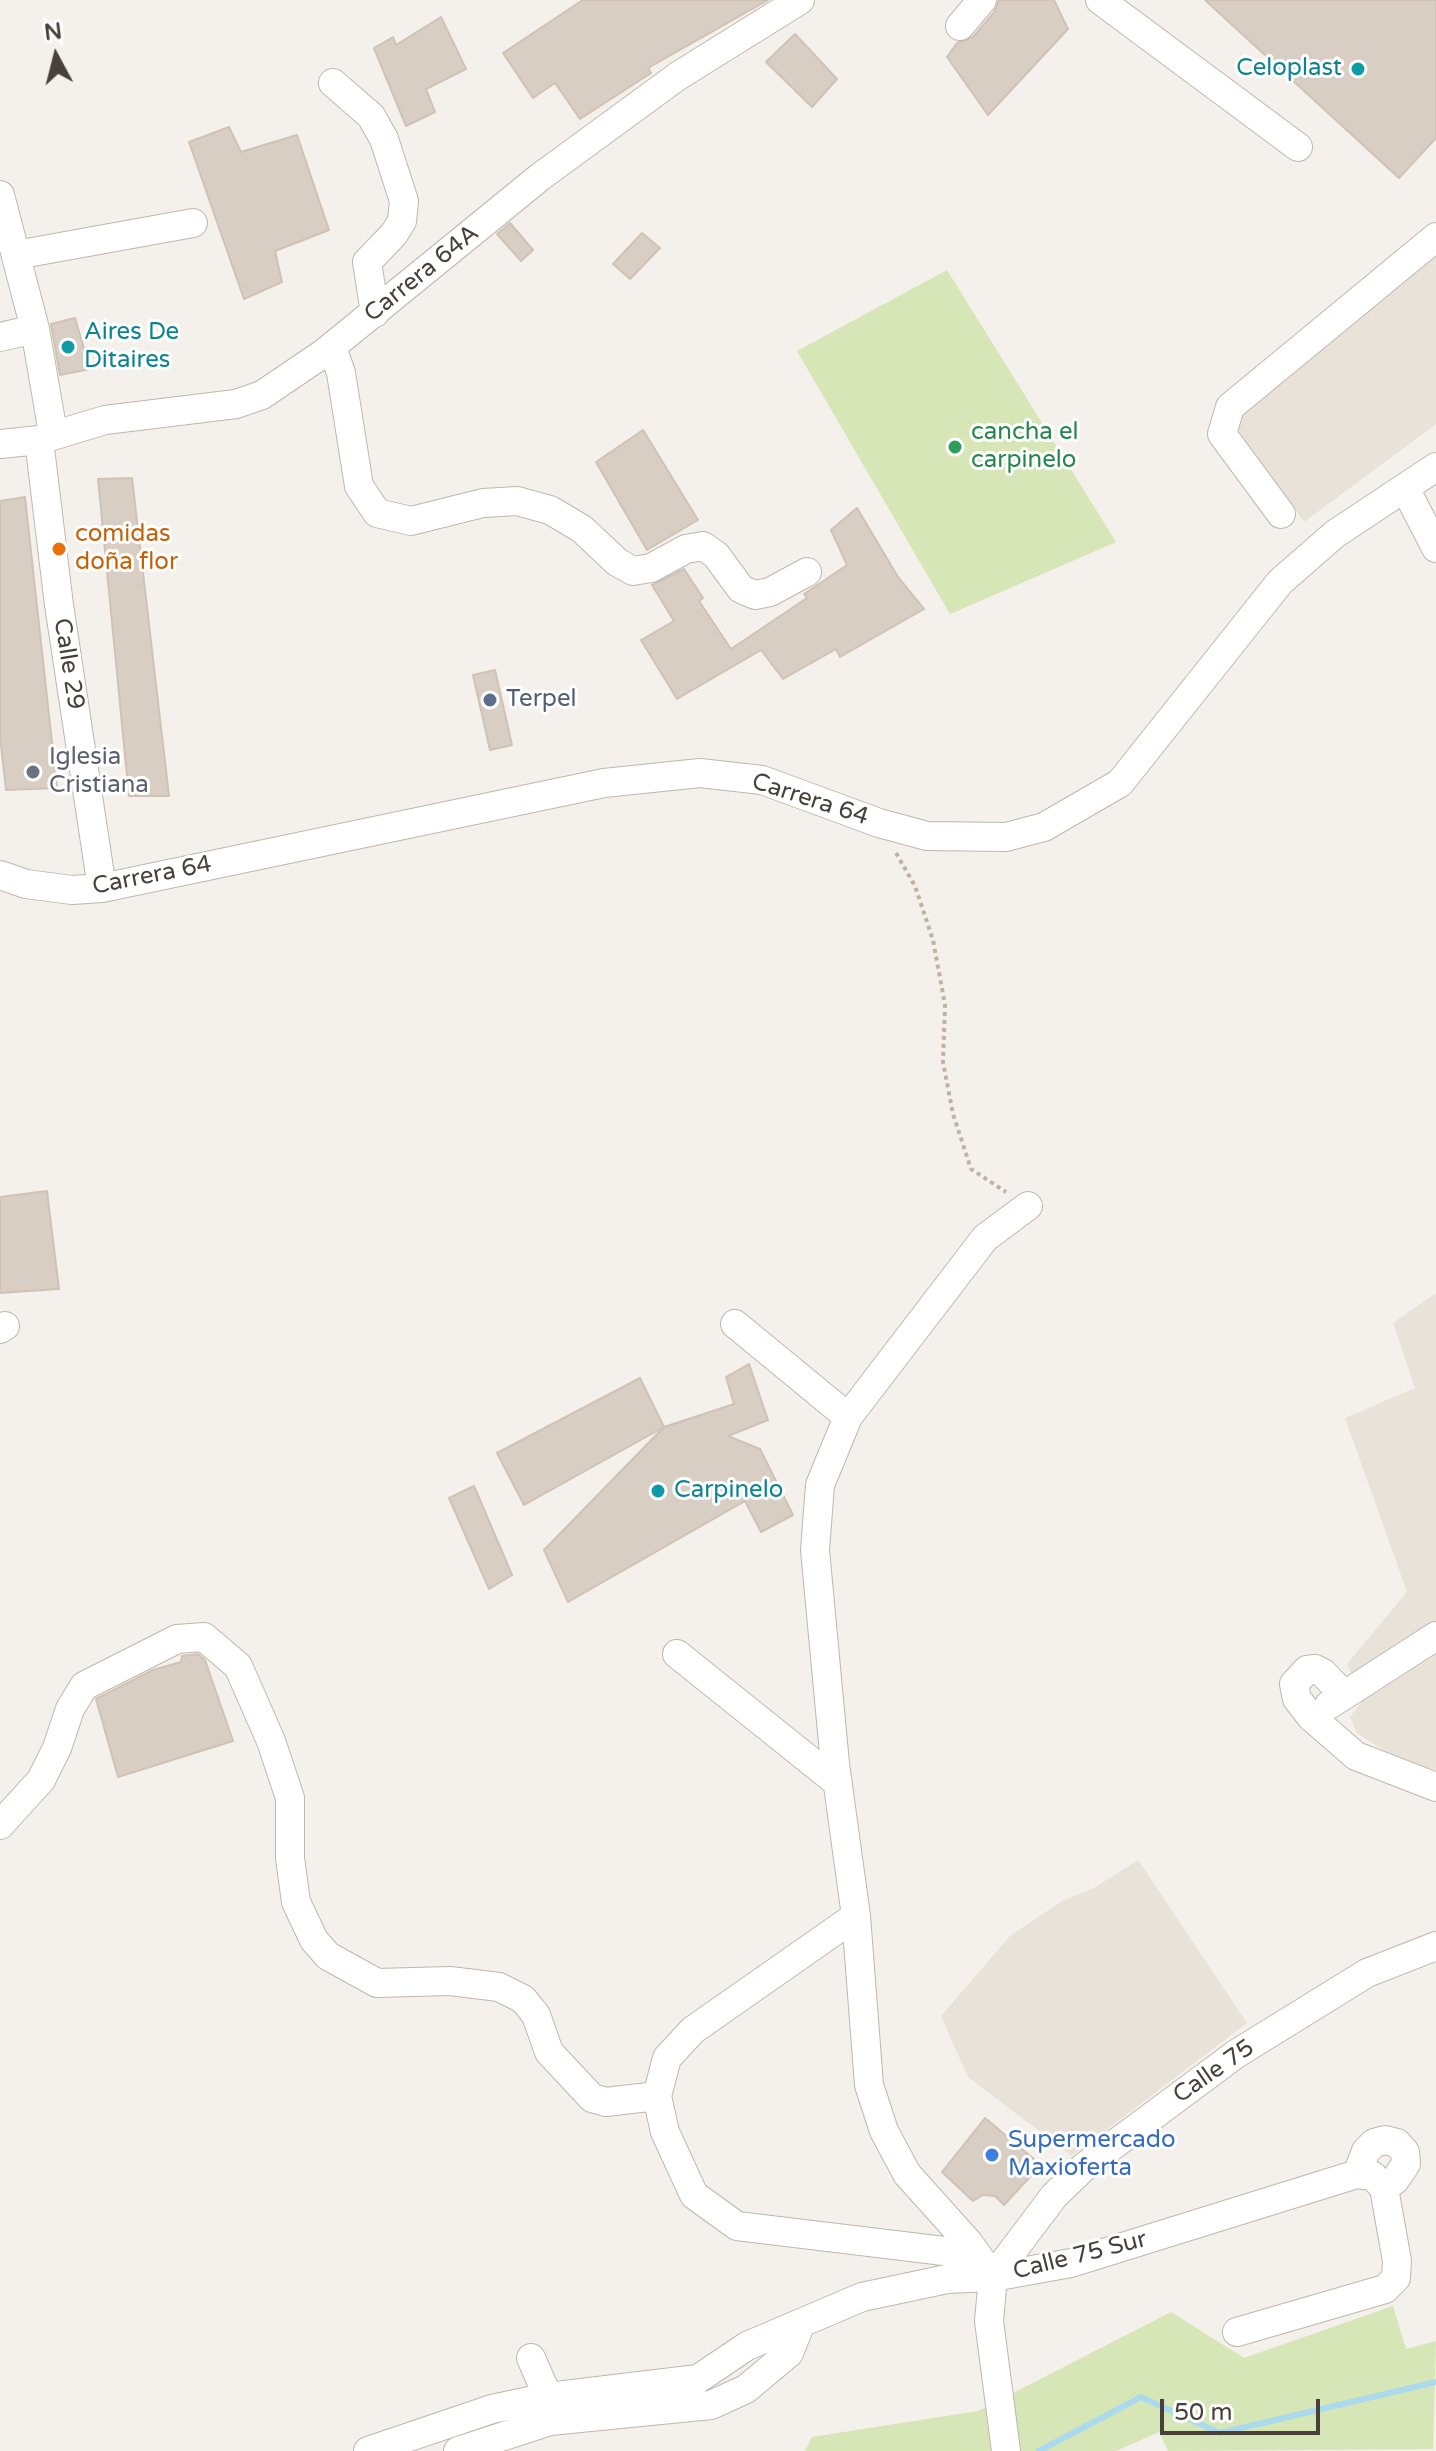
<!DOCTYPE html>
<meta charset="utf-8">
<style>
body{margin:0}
#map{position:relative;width:1436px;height:2451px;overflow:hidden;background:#f4f0eb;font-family:"Varela Round",sans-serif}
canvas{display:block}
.north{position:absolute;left:16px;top:16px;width:80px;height:80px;-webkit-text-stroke:6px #fff;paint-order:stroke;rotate:353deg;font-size:22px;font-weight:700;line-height:32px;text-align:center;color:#484039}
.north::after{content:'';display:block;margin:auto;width:28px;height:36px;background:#484039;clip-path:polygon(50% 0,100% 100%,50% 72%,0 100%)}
.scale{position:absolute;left:1160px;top:2399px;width:160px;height:36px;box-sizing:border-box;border:4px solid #484039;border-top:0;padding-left:10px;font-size:24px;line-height:28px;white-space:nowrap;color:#484039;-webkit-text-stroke:6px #fff;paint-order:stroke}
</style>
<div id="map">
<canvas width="1436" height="2451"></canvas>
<div class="north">N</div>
<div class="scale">50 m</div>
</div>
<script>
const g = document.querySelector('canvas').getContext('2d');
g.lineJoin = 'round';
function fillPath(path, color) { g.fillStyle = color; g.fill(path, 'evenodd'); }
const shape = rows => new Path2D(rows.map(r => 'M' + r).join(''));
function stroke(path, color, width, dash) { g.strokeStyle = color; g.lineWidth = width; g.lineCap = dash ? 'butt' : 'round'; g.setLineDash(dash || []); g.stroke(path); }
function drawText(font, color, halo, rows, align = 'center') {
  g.font = font + ' "Varela Round",sans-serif'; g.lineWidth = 6; g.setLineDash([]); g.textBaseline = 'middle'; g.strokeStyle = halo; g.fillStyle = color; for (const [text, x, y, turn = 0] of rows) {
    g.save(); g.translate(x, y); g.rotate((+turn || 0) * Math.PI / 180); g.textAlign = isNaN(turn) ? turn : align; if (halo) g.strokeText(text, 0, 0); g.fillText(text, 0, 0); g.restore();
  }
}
const residential = shape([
 [1436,252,1436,424,1304,522,1230,418],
 [1436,1293,1436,1770,1400,1761,1357,1733,1350,1717,1363,1700,1347,1664,1407,1592,1345,1418,1415,1388,1393,1323],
 [1138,1860,1247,2023,1072,2156,968,2077,941,2016,1010,1936,1062,1901,1094,1888]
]);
const green = shape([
 [947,270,1116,542,950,614,797,351],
 [1393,2306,1406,2349,1436,2341,1433,2449,1168,2451,1159,2432,1116,2451,805,2451,812,2437,978,2411,1171,2312,1244,2358]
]);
const stream = shape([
 [1039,2451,1141,2397,1220,2433,1436,2382]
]);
const building = shape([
 [583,0,768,0,648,68,651,73,580,119,555,83,533,98,503,53,583,0],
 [999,0,1054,0,1068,29,988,115,947,57,957,43,973,37,995,11,999,0],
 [1205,0,1436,0,1436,138,1399,178,1205,0],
 [441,17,466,69,426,89,435,112,406,126,374,48,393,37,396,45,441,17],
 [795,34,837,79,812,107,766,62,795,34],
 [229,127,241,152,297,135,329,230,275,251,282,282,244,299,189,142,229,127],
 [510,223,533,250,521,261,497,234,510,223],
 [642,233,660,248,630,279,613,264,642,233],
 [75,318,90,369,60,375,51,324,75,318],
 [643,430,698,520,647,550,596,462,643,430],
 [132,478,169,796,129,796,98,479,132,478],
 [25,497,57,788,6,790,0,736,0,501,25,497],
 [857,508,898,577,924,609,840,657,836,649,783,679,761,650,677,699,641,640,674,621,652,585,684,569,703,598,699,601,731,649,807,598,804,594,847,565,831,530,857,508],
 [495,670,512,745,490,750,473,675,495,670],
 [47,1191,59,1289,0,1293,0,1197,47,1191],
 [749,1364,768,1420,728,1436,760,1449,793,1515,761,1532,745,1501,568,1602,544,1550,664,1427,734,1404,726,1377,749,1364],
 [640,1378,664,1427,524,1505,497,1453,640,1378],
 [474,1486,512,1575,489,1589,449,1498,474,1486],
 [198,1654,205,1660,233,1741,118,1777,96,1699,153,1670,181,1662,182,1656,198,1654],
 [985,2118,1041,2165,1004,2205,995,2196,983,2195,973,2201,942,2172,985,2118]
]);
const path = shape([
 [896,853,915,886,933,940,945,1005,943,1062,953,1114,971,1169,1006,1192]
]);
const minor = shape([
 [1100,0,1298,147],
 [960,26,982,0],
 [333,83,371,116,384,139,404,201,402,221,394,234,367,262,375,313],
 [0,195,35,329,53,433],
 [16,255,193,223],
 [0,337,35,329],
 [332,347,341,373,359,486,377,513,411,521,483,503,517,501,550,510,582,529,617,562,633,571,651,568,686,549,703,546,716,555,741,589,755,595,770,592,807,572],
 [39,440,59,605,102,888],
 [0,444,39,440,105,420,236,404,262,395,324,353,540,177,678,76,800,0],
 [1406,490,1436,548],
 [1281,514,1222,434,1230,407,1436,237],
 [0,875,26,884,72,890,102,888,604,783,700,773,762,780,879,823,927,836,1006,837,1044,827,1120,783,1280,582,1335,534,1436,467],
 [735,1324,848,1417],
 [0,1329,5,1326],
 [677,1654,838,1783],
 [1344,1695,1323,1673,1315,1669,1307,1670,1294,1684,1297,1699,1311,1717,1356,1756,1436,1787],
 [1329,1705,1436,1636],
 [0,1825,41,1780,57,1748,70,1709,84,1686,177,1639,204,1637,238,1666,271,1741,290,1798,290,1858,296,1902,314,1940,328,1956,377,1983,450,1981,499,1987,523,1999,536,2015,549,2052,592,2098,606,2102,657,2096],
 [856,1916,693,2030,667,2058,657,2096,665,2132,694,2195,737,2226,977,2255],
 [1357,2174,1366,2151,1374,2143,1385,2140,1397,2143,1405,2152,1406,2164,1395,2180,1384,2188],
 [993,2277,968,2242,907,2174,884,2131,869,2085,856,1916,835,1764,815,1550,820,1485,848,1417,985,1238,1028,1206],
 [993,2277,1054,2196,1084,2167,1236,2054,1367,1973,1436,1946],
 [993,2277,989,2321,1006,2451],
 [531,2358,548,2397],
 [368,2451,492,2409,548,2397,698,2379,747,2346,862,2297,947,2279,993,2277,1071,2263,1357,2174,1373,2176,1384,2188,1397,2261,1396,2278,1385,2289,1237,2332],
 [458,2451,550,2421,711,2405,746,2389,789,2353,801,2323]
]);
const markers = [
 [1358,69,8,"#0f9aa8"],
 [68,347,8,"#0f9aa8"],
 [955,447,8,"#2e9e5b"],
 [59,549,8,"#e8710a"],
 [490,700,8,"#5c6f8a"],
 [33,772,8,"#6b7280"],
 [658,1491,8,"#0f9aa8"],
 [992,2155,8,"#3f7fe0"]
];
const cultureNames = [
 ["Celoplast",1342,69,"right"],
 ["Aires De",84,333],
 ["Ditaires",84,361],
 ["Carpinelo",674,1491]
];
const streetNames = [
 ["Carrera 64A",422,274,-39],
 ["Calle 29",68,664,81],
 ["Carrera 64",810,800,18],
 ["Carrera 64",152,876,-11],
 ["Calle 75",1214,2072,-35],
 ["Calle 75 Sur",1080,2256,-14]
];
const leisureNames = [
 ["cancha el",971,433],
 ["carpinelo",971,461]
];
const foodNames = [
 ["comidas",75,535],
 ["doña flor",75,563]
];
const serviceNames = [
 ["Terpel",506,700]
];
const worshipNames = [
 ["Iglesia",49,758],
 ["Cristiana",49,786]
];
const shopNames = [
 ["Supermercado",1008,2141],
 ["Maxioferta",1008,2169]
];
fillPath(residential, '#e8e2d9');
fillPath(green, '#d6e6b6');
stroke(stream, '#abdaed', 6);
fillPath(building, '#d9cec4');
stroke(building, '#d0c2b4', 2);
stroke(minor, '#c0b7ae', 30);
stroke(path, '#c1b1a0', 4, [4, 4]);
stroke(minor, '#fff', 28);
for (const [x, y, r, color] of markers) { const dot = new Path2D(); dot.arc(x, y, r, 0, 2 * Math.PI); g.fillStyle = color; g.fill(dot); stroke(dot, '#fff', 3); }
drawText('24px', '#0d838f', '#fff', cultureNames, 'left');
drawText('24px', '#484039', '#fff', streetNames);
drawText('24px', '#27864d', '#fff', leisureNames, 'left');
drawText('24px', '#c56008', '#fff', foodNames, 'left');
drawText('24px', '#4e5e75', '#fff', serviceNames, 'left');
drawText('24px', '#5b616d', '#fff', worshipNames, 'left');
drawText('24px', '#366cbe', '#fff', shopNames, 'left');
</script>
